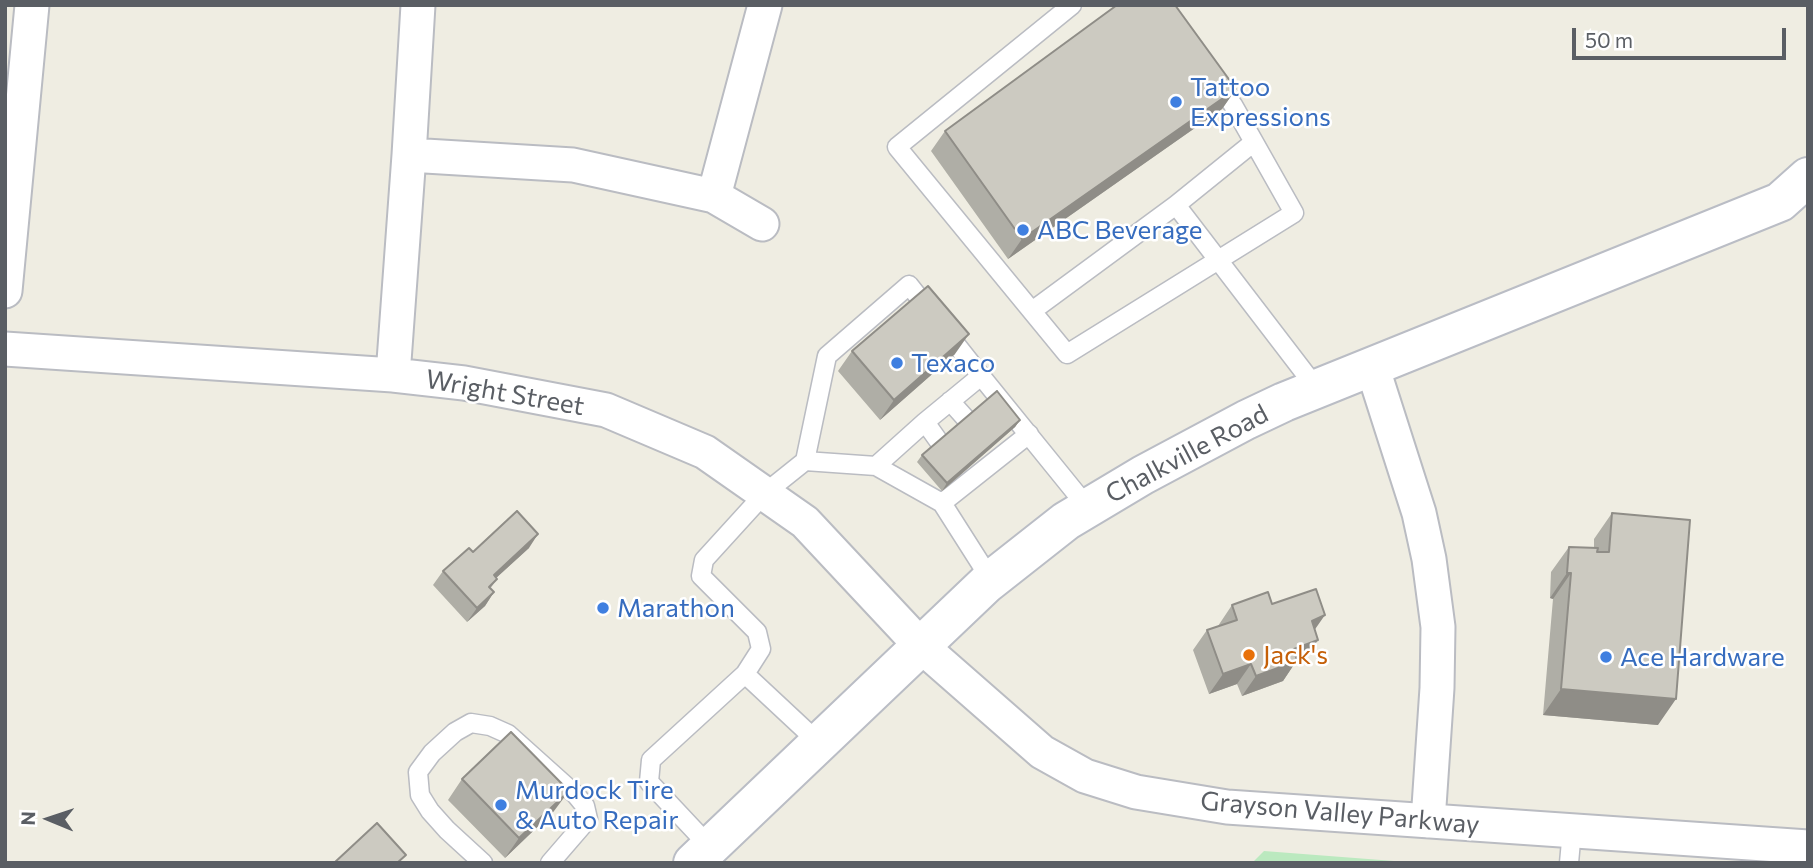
<!DOCTYPE html>
<style>
body{margin:0}
#map{position:relative;width:1813px;height:868px;overflow:hidden;background:#efede2;font-family:Commissioner,sans-serif}
canvas{display:block}
.frame{position:absolute;inset:0;border:7px solid #5a5e64;pointer-events:none}
.north{position:absolute;left:14px;top:784px;width:70px;height:70px;-webkit-text-stroke:5px #fff;paint-order:stroke;rotate:272deg;font-size:19px;font-weight:700;line-height:28px;text-align:center;color:#5a5e64}
.north::after{content:'';display:block;margin:auto;width:24px;height:32px;background:#5a5e64;clip-path:polygon(50% 0,100% 100%,50% 72%,0 100%)}
.scale{position:absolute;left:1572px;top:28px;width:214px;height:32px;box-sizing:border-box;border:4px solid #5a5e64;border-top:0;padding-left:9px;font-size:21px;line-height:24px;white-space:nowrap;color:#5a5e64;-webkit-text-stroke:5px #fff;paint-order:stroke}
</style>
<div id="map">
<canvas width="1813" height="868"></canvas>
<div class="frame"></div>
<div class="north">N</div>
<div class="scale">50 m</div>
</div>
<script>
const g = document.querySelector('canvas').getContext('2d');
g.lineJoin = 'round';
function fillPath(path, color) { g.fillStyle = color; g.fill(path, 'evenodd'); }
const shape = rows => new Path2D(rows.map(r => 'M' + r).join(''));
function stroke(path, color, width, dash) { g.strokeStyle = color; g.lineWidth = width; g.lineCap = dash ? 'butt' : 'round'; g.setLineDash(dash || []); g.stroke(path); }
function drawText(font, color, halo, rows, align = 'center') {
  g.font = font + ' Commissioner,sans-serif'; g.lineWidth = 5; g.setLineDash([]); g.textBaseline = 'middle'; g.strokeStyle = halo; g.fillStyle = color; for (const [text, x, y, turn = 0] of rows) {
    g.save(); g.translate(x, y); g.rotate((+turn || 0) * Math.PI / 180); g.textAlign = isNaN(turn) ? turn : align; if (halo) g.strokeText(text, 0, 0); g.fillText(text, 0, 0); g.restore();
  }
}
const green = shape([
 [1264,851,1420,863,1252,863]
]);
const lane = shape([
 [1072,5,897,147,1067,354,1294,213,1233,105,1215,79],
 [1176,205,1254,142],
 [1032,311,1176,205,1317,389],
 [950,401,967,420],
 [925,422,940,443],
 [805,461,876,466,942,503],
 [876,466,925,422,981,376],
 [991,580,942,503,1029,434],
 [745,674,761,649,757,632,701,576,704,560,765,493,805,461,827,356,909,285,981,376,1088,508],
 [710,847,649,782,651,760,745,674,819,743],
 [483,863,447,830,430,811,420,795,418,772,432,753,455,732,471,723,490,726,508,734,576,795,585,806,588,819,550,863],
 [1569,863,1572,830]
]);
const street = shape([
 [409,155,573,165,714,196,762,224],
 [714,196,765,5],
 [5,291,32,5],
 [5,349,393,375,464,383,606,410,705,452,805,522,921,646,1042,752,1085,776,1136,792,1227,807,1808,847],
 [1372,366,1419,513,1429,559,1438,627,1437,688,1428,821],
 [393,375,409,155,418,5]
]);
const secondary = shape([
 [693,863,986,584,1066,521,1143,475,1246,420,1284,402,1780,202,1808,177]
]);
const wall = shape([
 [1236,89,1222,109,1008,259,931,151,945,131],
 [852,351,955,354,880,420,838,371],
 [1020,420,1015,427,942,491,917,462,922,455],
 [1612,513,1658,725,1543,715,1553,599,1550,598,1551,572,1569,547,1594,548,1594,539],
 [529,548,496,578,497,579,490,589,494,592,485,606,467,622,433,585,443,571,473,552],
 [1272,604,1315,630,1304,660,1295,663,1283,681,1242,696,1237,684,1209,694,1193,650,1207,630,1218,626,1232,605],
 [462,779,554,811,505,858,448,800]
]);
const shadedWall = shape([
 [1236,89,1222,109,1008,259,1022,239],
 [969,334,955,354,880,420,894,400],
 [1020,420,1015,427,942,491,947,483],
 [538,534,529,548,484,589,494,575],
 [1567,573,1571,573,1553,599,1550,598],
 [494,592,485,606,467,622,477,608],
 [1325,615,1311,635,1312,621],
 [1318,640,1304,660,1295,663,1283,681,1242,696,1256,676,1294,649],
 [1251,664,1237,684,1209,694,1223,674],
 [1561,689,1676,699,1658,725,1543,715],
 [569,791,554,811,505,858,519,838]
]);
const building = shape([
 [1117,5,1175,5,1236,89,1022,239,945,131,1117,5],
 [928,286,969,334,894,400,852,351,928,286],
 [997,391,1020,420,947,483,922,455,997,391],
 [517,511,538,534,494,575,497,579,489,587,494,592,477,608,443,571,469,548,473,552,517,511],
 [1612,513,1690,520,1676,699,1561,689,1571,573,1567,573,1569,547,1598,548,1597,552,1609,552,1612,513],
 [1316,589,1325,615,1312,621,1318,640,1294,649,1297,661,1256,676,1251,664,1223,674,1207,630,1237,620,1232,605,1268,592,1272,604,1316,589],
 [511,732,569,791,519,838,462,779,511,732],
 [377,823,406,855,397,863,334,863,377,823]
]);
const markers = [
 [1176,102,7,"#3f7fe0"],
 [1023,230,7,"#3f7fe0"],
 [897,363,7,"#3f7fe0"],
 [603,608,7,"#3f7fe0"],
 [1249,655,7,"#e8710a"],
 [1606,657,7,"#3f7fe0"],
 [501,805,7,"#3f7fe0"]
];
const shopNames = [
 ["Tattoo",1190,87],
 ["Expressions",1190,117],
 ["ABC Beverage",1037,230],
 ["Texaco",911,363],
 ["Marathon",617,608],
 ["Ace Hardware",1620,657],
 ["Murdock Tire",515,790],
 ["& Auto Repair",515,820]
];
const streetNames = [
 ["Wright Street",505,393,10],
 ["Chalkville Road",1187,454,-28],
 ["Grayson Valley Parkway",1340,813,5]
];
const foodNames = [
 ["Jack's",1263,655]
];
fillPath(green, '#bbe9bf');
stroke(lane, '#babcc2', 21);
stroke(street, '#babcc2', 37);
stroke(secondary, '#babdc5', 42);
stroke(lane, '#fff', 18);
stroke(street, '#fff', 33);
stroke(secondary, '#fff', 38);
fillPath(wall, '#afaea6');
fillPath(shadedWall, '#8f8d87');
fillPath(building, '#cccac1');
stroke(building, '#8f8d87', 2);
for (const [x, y, r, color] of markers) { const dot = new Path2D(); dot.arc(x, y, r, 0, 2 * Math.PI); g.fillStyle = color; g.fill(dot); stroke(dot, '#fff', 2.5); }
drawText('26px', '#366cbe', '#fff', shopNames, 'left');
drawText('26px', '#5a5e64', '#fff', streetNames);
drawText('26px', '#c56008', '#fff', foodNames, 'left');
</script>
